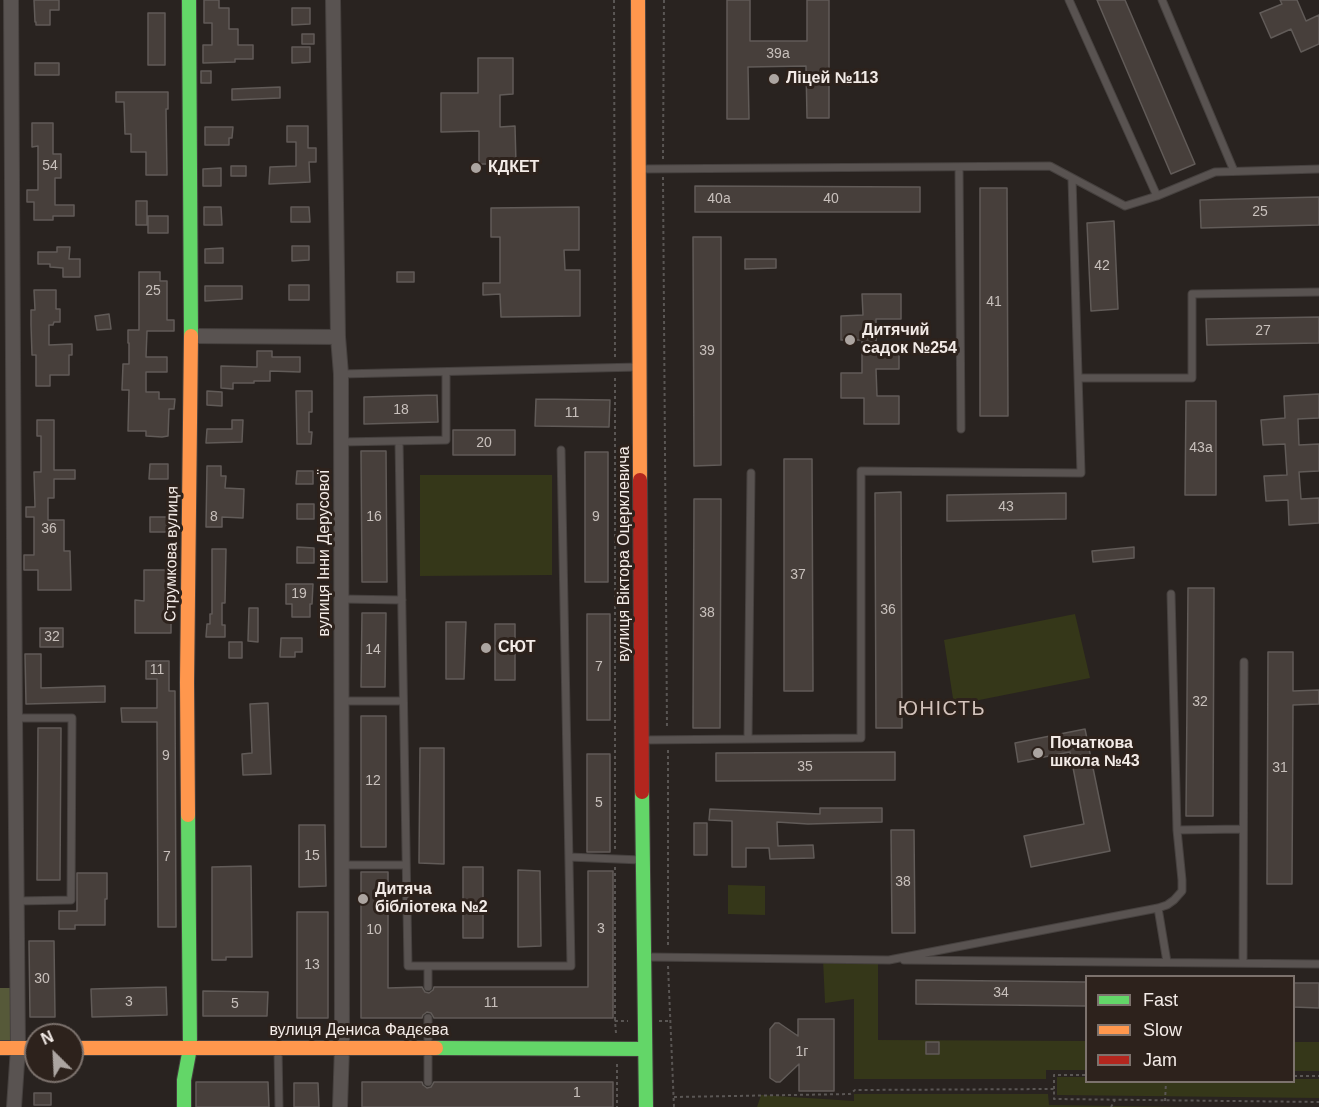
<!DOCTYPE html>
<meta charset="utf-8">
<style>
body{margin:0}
#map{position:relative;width:1319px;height:1107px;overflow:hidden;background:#292320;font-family:Arial,sans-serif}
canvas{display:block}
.legend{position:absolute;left:1085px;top:975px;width:210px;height:108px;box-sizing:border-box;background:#2d221c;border:2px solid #7c726d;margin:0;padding:8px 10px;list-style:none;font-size:18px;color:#f3ebe7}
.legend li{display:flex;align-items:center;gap:12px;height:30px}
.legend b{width:30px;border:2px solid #7c726d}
.north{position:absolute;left:24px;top:1023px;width:60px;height:60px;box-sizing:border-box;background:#2d221c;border:2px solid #7c726d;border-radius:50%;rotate:336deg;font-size:16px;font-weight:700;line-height:24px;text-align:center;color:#f3ebe7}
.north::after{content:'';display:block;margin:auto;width:21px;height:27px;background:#aca5a1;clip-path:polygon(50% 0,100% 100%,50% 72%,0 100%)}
</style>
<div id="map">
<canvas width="1319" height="1107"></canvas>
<ul class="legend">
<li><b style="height:8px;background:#63d668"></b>Fast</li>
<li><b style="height:8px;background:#ff974d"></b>Slow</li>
<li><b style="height:8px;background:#b3261e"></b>Jam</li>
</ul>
<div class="north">N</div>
</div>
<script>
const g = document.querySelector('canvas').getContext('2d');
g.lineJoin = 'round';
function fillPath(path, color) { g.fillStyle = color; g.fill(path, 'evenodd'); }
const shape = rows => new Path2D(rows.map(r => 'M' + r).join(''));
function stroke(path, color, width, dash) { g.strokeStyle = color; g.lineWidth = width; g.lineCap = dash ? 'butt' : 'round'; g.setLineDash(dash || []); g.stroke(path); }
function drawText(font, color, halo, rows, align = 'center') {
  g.font = font + ' Arial,sans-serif'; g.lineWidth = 6; g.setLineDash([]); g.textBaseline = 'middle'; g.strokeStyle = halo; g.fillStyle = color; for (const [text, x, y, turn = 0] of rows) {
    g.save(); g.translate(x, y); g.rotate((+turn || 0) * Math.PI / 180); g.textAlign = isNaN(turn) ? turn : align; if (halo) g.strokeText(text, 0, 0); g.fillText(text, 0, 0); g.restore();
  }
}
const green = shape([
 [420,475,552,475,552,575,420,576],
 [1075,614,1090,678,954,705,944,640],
 [728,885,765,886,765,915,728,914],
 [823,959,878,959,878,1040,1086,1041,1086,1070,1046,1070,1046,1079,854,1079,854,999,825,1003],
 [1294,1042,1319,1042,1319,1071,1294,1071],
 [1057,1077,1086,1077,1086,1082,1294,1082,1294,1079,1319,1079,1319,1098,1057,1095],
 [854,1094,1048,1094,1049,1105,1191,1107,757,1107,761,1095,854,1101]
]);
const forest = shape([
 [0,988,18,988,18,1048,0,1048]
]);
const building = shape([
 [34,0,59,0,59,10,50,10,50,25,36,25,36,22,35,22,34,0],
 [204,0,219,0,219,8,229,8,229,29,238,29,238,45,253,45,253,59,235,59,235,62,203,63,203,45,212,45,212,23,204,23,204,0],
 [727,0,750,0,750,41,807,41,807,0,829,0,829,118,807,118,806,66,748,67,749,119,727,119,727,0],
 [1097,0,1125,0,1195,164,1171,174,1097,0],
 [1280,0,1297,0,1306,21,1319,15,1319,44,1301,52,1291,29,1271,38,1260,13,1282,4,1280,0],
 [292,8,310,8,310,24,292,25,292,8],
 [148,13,165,13,165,65,148,65,148,13],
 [302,34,314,34,314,44,302,44,302,34],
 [292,47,310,47,310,62,292,63,292,47],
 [478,58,513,58,513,94,500,95,500,127,515,126,516,164,479,164,479,131,441,132,441,93,478,93,478,58],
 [35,63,59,63,59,75,35,75,35,63],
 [201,71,211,71,211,83,201,83,201,71],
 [280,87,280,98,232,100,232,89,280,87],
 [116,92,168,92,168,109,166,109,167,175,146,175,146,152,131,152,131,134,125,134,124,102,116,102,116,92],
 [32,123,53,123,53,154,61,154,61,178,55,178,55,205,74,205,74,216,53,216,53,220,34,220,34,202,27,202,27,190,38,190,38,146,32,147,32,123],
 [287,126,308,126,308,148,316,148,316,162,309,162,310,182,269,184,270,167,296,166,296,142,287,142,287,126],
 [205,127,233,127,232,138,229,138,229,145,205,145,205,127],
 [231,166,246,166,246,176,231,176,231,166],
 [221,168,221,186,203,186,203,169,221,168],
 [695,186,920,187,920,212,695,212,695,186],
 [980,188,1007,188,1008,416,980,416,980,188],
 [1319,197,1319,225,1201,228,1200,200,1319,197],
 [136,201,147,201,147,225,136,225,136,201],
 [204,207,221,207,222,225,204,225,204,207],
 [291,207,309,207,310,222,291,222,291,207],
 [579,207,579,250,564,250,565,270,580,270,580,316,501,317,500,294,483,295,483,283,500,283,500,237,491,237,491,208,579,207],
 [148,216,168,216,168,233,148,233,148,216],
 [1114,221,1118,309,1091,311,1087,223,1114,221],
 [693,237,721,237,721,465,694,466,693,237],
 [292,246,309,246,309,260,292,261,292,246],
 [57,247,70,247,69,259,80,259,80,277,63,277,63,268,50,267,50,264,38,264,38,252,57,252,57,247],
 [223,248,223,263,205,263,205,249,223,248],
 [745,259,776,259,776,268,745,269,745,259],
 [139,272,160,272,160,281,167,281,167,320,174,320,174,331,147,331,146,357,167,357,167,372,146,372,146,392,159,392,159,399,175,399,174,409,169,409,168,436,162,437,146,436,146,431,128,431,129,390,122,390,123,364,129,364,129,343,128,343,128,330,139,330,139,272],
 [397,272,414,272,414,282,397,282,397,272],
 [289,285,309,285,309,300,289,300,289,285],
 [205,286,242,286,242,299,205,301,205,286],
 [34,290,56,290,56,309,60,309,60,322,54,322,53,325,49,325,49,345,72,344,72,355,69,355,69,375,50,375,50,386,36,386,36,355,32,355,31,325,31,310,35,310,34,290],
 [862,294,901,294,901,319,876,319,876,345,899,345,899,369,876,369,877,396,899,396,899,424,864,424,864,398,841,398,841,373,862,373,862,340,841,340,841,316,863,315,862,294],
 [109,314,111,329,97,330,95,316,109,314],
 [1319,317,1319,343,1207,345,1206,319,1319,317],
 [257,351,272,351,272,357,300,357,300,372,270,371,270,381,254,381,254,383,233,383,233,389,221,388,221,366,257,367,257,351],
 [207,391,222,392,222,406,207,405,207,391],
 [296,391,312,391,312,412,309,412,309,432,312,432,311,444,297,444,296,391],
 [1319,394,1319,418,1298,419,1299,445,1319,444,1319,471,1299,472,1301,499,1319,498,1319,523,1289,525,1288,500,1266,501,1264,476,1287,475,1285,444,1263,445,1261,420,1285,418,1284,396,1319,394],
 [437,395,438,422,364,424,364,397,437,395],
 [536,399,610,400,609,427,535,426,536,399],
 [1186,401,1216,401,1216,495,1185,495,1186,401],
 [37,420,54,420,54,470,75,470,75,479,54,479,54,498,48,498,48,520,64,520,64,551,70,551,71,590,38,590,38,570,24,570,24,555,34,555,34,517,26,517,26,507,35,507,34,472,41,472,41,436,37,436,37,420],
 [232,420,243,420,242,442,206,443,207,429,232,429,232,420],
 [453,430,515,430,515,455,453,455,453,430],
 [361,451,386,451,387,582,362,582,361,451],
 [585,452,608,452,608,582,585,582,585,452],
 [784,459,812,459,813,691,784,691,784,459],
 [150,464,168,464,168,479,149,479,150,464],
 [207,466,221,466,221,476,226,476,225,488,244,489,243,518,222,517,222,527,206,527,207,466],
 [297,471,313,471,313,484,296,484,297,471],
 [901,492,902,728,876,728,875,493,901,492],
 [1066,493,1066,519,947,521,947,495,1066,493],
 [694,499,721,499,720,728,693,728,694,499],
 [297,504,314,504,314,519,297,519,297,504],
 [150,517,168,517,168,532,150,532,150,517],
 [297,547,314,548,314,563,297,563,297,547],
 [1134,547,1134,558,1093,562,1092,551,1134,547],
 [212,549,226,549,225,603,222,603,222,625,225,625,225,637,206,637,207,624,210,624,210,614,212,614,212,549],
 [144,570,169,570,169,607,175,607,175,617,171,617,171,633,135,633,135,600,144,601,144,570],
 [286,584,313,584,312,604,310,604,310,617,292,617,292,604,286,604,286,584],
 [1188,588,1214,588,1213,816,1186,816,1188,588],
 [249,608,258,608,258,642,248,641,249,608],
 [362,613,386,613,385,687,361,687,362,613],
 [587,614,610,614,610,720,587,720,587,614],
 [446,622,466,622,464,679,446,679,446,622],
 [495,624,515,624,515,680,495,680,495,624],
 [40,628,63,628,63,647,40,647,40,628],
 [281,638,302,638,302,652,295,652,295,657,280,657,281,638],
 [229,642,242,642,242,658,229,658,229,642],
 [1268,652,1293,652,1293,691,1319,690,1319,704,1293,705,1292,884,1267,884,1268,652],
 [25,654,41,654,41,688,105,686,105,702,26,704,25,654],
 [146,661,169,661,169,691,175,691,176,927,158,927,157,722,122,722,121,708,157,708,157,679,146,679,146,661],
 [268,703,271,774,243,775,242,754,252,753,250,704,268,703],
 [361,716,386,716,386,847,361,847,361,716],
 [38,728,61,728,60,880,37,880,38,728],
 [1085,729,1110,851,1031,867,1024,836,1084,824,1070,752,1018,762,1015,743,1085,729],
 [420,748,444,748,444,864,419,863,420,748],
 [895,752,895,780,716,781,716,753,895,752],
 [587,754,610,754,610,852,587,852,587,754],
 [820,808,882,808,882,822,808,824,777,822,778,846,813,845,814,858,770,859,769,848,746,848,746,867,732,867,732,821,709,820,710,809,820,814,820,808],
 [694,823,707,823,707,855,694,855,694,823],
 [299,825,325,825,326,886,299,887,299,825],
 [891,830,914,830,915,933,892,933,891,830],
 [251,866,252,957,226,957,226,960,212,960,212,867,251,866],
 [463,867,483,867,483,938,463,938,463,867],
 [518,870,540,871,541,946,518,947,518,870],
 [588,871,613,871,613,1018,434,1018,431,1013,427,1012,423,1015,422,1018,361,1018,361,872,388,872,388,988,422,987,425,992,429,993,433,990,434,987,588,987,588,871],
 [77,873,107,873,107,899,105,899,105,925,75,925,75,929,59,929,59,911,77,911,77,873],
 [297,912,328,912,328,1018,297,1018,297,912],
 [29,941,54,941,55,1017,30,1017,29,941],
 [916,980,1086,982,1086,1006,916,1004,916,980],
 [1293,983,1319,983,1319,1008,1293,1007,1293,983],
 [166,987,167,1015,92,1017,91,989,166,987],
 [203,991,268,992,267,1016,203,1016,203,991],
 [798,1019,834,1019,834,1091,799,1091,799,1064,780,1082,776,1082,770,1078,770,1029,775,1023,779,1023,798,1036,798,1019],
 [926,1042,939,1042,939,1054,926,1054,926,1042],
 [196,1082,268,1082,269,1107,196,1107,196,1082],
 [362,1082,422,1082,423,1085,427,1088,431,1087,434,1082,613,1082,613,1107,362,1107,362,1082],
 [294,1083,318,1083,319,1107,294,1107,294,1083],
 [34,1093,51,1093,51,1105,34,1105,34,1093]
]);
const path = shape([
 [614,0,615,357],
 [663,159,664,0],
 [663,177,667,729],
 [615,378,615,849],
 [668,750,668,948],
 [615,867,615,1021],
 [668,966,674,1107],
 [659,1021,670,1021],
 [616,1033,615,1021,628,1021],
 [617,1064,617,1107],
 [1294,1076,1319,1076],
 [1054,1089,1054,1075,1086,1075],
 [674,1097,850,1094,855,1090,1054,1089,1054,1099,1319,1102],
 [1165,1101,1166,1082],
 [1111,1107,1115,1100]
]);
const lane = shape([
 [1069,0,1157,196,1215,172,1319,169],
 [1162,0,1234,171],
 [959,167,961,429],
 [640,169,1050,166,1125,206,1157,196],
 [341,374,639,367],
 [1078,378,1192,378,1192,294,1319,292],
 [399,441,408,966,428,966],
 [341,442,446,440,446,372],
 [342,599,402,600],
 [342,701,403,701],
 [15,718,72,718,71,900,17,901],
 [748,739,751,473],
 [642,740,861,738,861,471,1081,473,1072,179],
 [1177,830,1242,829],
 [569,857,641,860],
 [342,865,406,865],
 [1158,908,1167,962],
 [647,957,889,960,1158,908,1167,905,1174,900,1182,891,1182,880,1177,830,1171,594],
 [904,960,1319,964],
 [1243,963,1244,662],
 [428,987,428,966,571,966,561,450],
 [428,1018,428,1082],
 [278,1049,279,1107]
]);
const street = shape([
 [11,0,15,718,18,1048,14,1107],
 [333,0,338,337,341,374,342,1047,340,1107],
 [191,336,338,337]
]);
const fast = shape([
 [189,0,191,336],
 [642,792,646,1107],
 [436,1048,645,1049],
 [184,1107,184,1080,190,1048,188,815]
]);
const slow = shape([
 [638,0,640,480],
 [188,815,187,682,191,336],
 [0,1048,36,1048],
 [72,1048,436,1048]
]);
const jam = shape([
 [640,480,642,792]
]);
const markers = [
 [774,79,6,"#aca5a1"],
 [476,168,6,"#aca5a1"],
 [850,340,6,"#aca5a1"],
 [486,648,6,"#aca5a1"],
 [1038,753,6,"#aca5a1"],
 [363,899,6,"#aca5a1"]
];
const numberNames = [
 ["39а",778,54],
 ["54",50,166],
 ["40а",719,199],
 ["40",831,199],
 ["25",1260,212],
 ["42",1102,266],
 ["25",153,291],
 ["41",994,302],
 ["27",1263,331],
 ["39",707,351],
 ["18",401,410],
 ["11",572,413],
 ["20",484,443],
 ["43а",1201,448],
 ["43",1006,507],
 ["8",214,517],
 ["16",374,517],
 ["9",596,517],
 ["36",49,529],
 ["37",798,575],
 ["19",299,594],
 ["36",888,610],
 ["38",707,613],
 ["32",52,637],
 ["14",373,650],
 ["7",599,667],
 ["11",157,670],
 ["32",1200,702],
 ["9",166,756],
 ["35",805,767],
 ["31",1280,768],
 ["12",373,781],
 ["5",599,803],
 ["15",312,856],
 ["7",167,857],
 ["38",903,882],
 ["3",601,929],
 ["10",374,930],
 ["13",312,965],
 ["30",42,979],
 ["34",1001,993],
 ["3",129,1002],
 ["11",491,1003],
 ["5",235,1004],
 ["1г",802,1052],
 ["1",577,1093]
];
const poiNames = [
 ["Ліцей №113",786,79],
 ["КДКЕТ",488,168],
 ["Дитячий",862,331],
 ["садок №254",862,349],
 ["СЮТ",498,648],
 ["Початкова",1050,744],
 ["школа №43",1050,762],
 ["Дитяча",375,890],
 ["бібліотека №2",375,908]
];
const streetNames = [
 ["вулиця Інни Дерусової",325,553,-90],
 ["Струмкова вулиця",172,554,-89],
 ["вулиця Віктора Оцерклевича",625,554,-90],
 ["вулиця Дениса Фадєєва",359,1031]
];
const quarterNames = [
 ["ЮНІСТЬ",942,709]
];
fillPath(green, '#353719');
fillPath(forest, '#565939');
fillPath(building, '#473f3b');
stroke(building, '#615b58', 1.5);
stroke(lane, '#46413f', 9);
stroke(street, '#46413f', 16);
stroke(fast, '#46413f', 16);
stroke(slow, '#46413f', 16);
stroke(jam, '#46413f', 16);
stroke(path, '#5a5654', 2, [3, 3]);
stroke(lane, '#595351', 7);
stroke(street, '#595351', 14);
stroke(fast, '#63d668', 14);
stroke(slow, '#ff974d', 14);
stroke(jam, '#b3261e', 14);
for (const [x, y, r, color] of markers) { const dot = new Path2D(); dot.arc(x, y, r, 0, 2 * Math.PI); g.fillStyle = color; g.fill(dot); stroke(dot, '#2d221c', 2); }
drawText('14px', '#c8c0bc', null, numberNames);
drawText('bold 16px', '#f3ebe7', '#2d221c', poiNames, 'left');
drawText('16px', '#f3ebe7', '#2d221c', streetNames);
g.letterSpacing = '1.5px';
drawText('20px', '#d3c3bc', '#2d221c', quarterNames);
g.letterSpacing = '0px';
</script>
